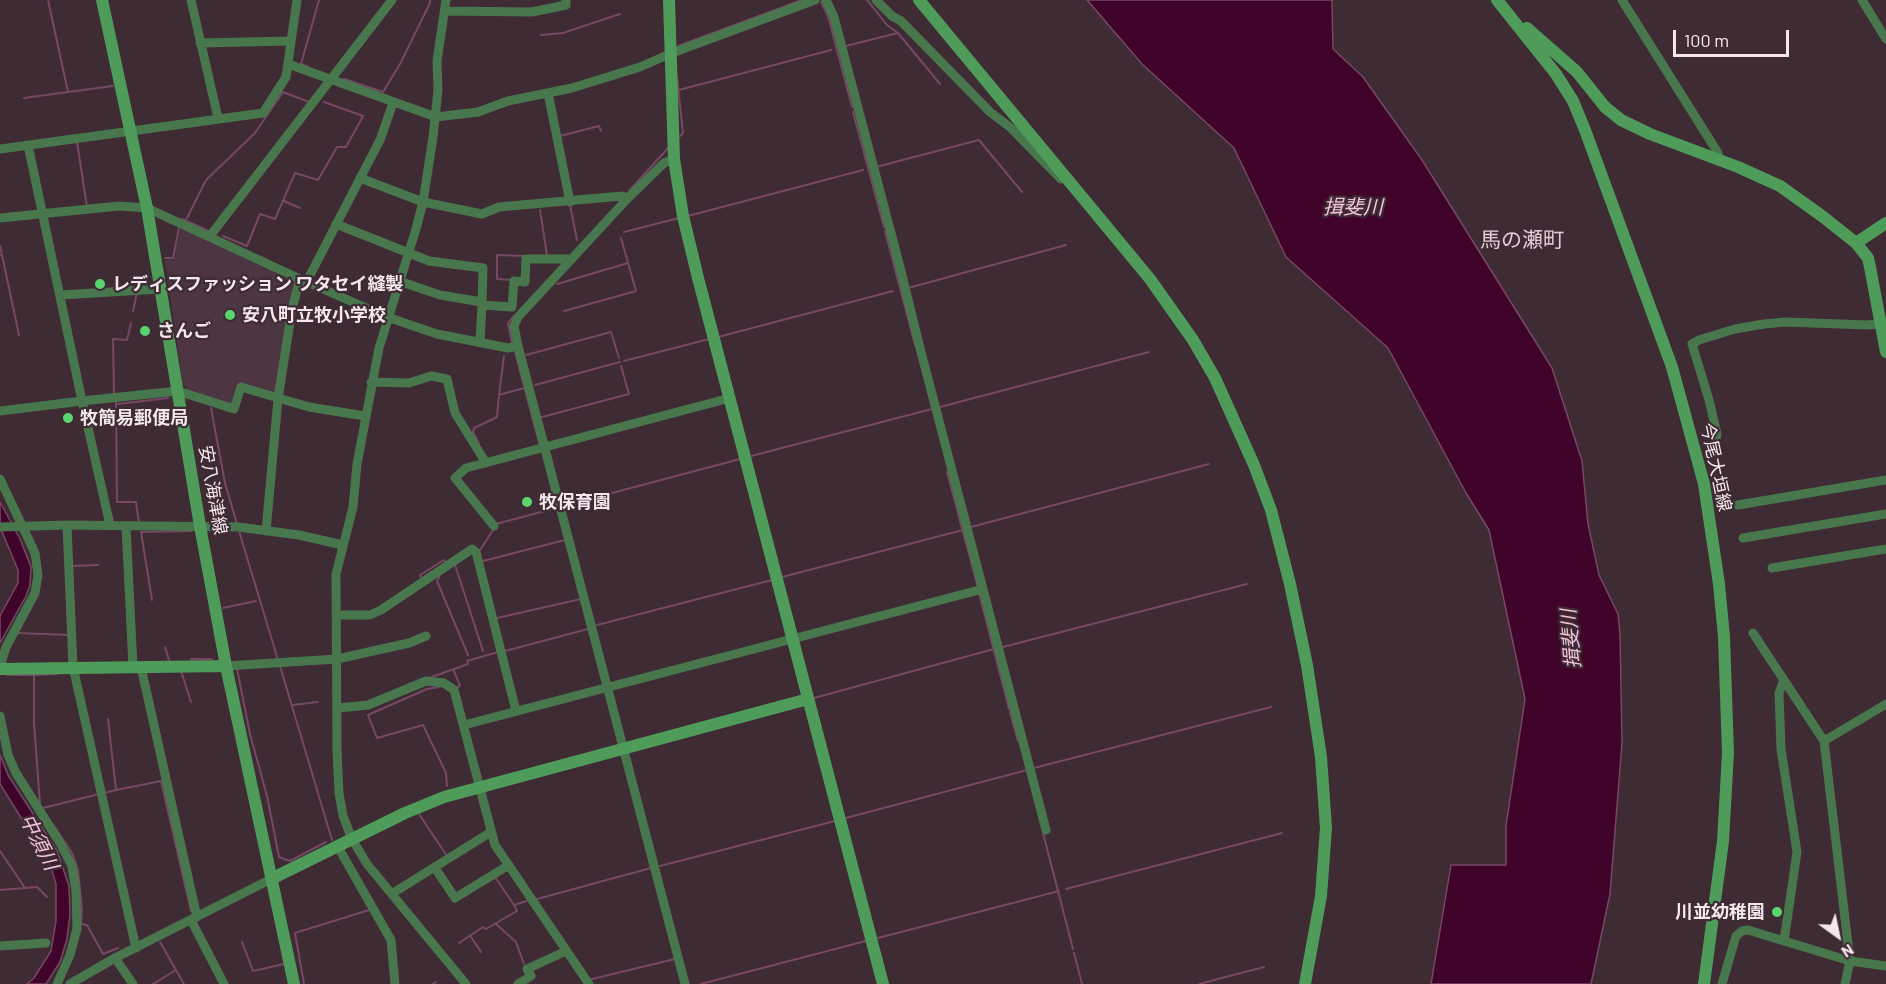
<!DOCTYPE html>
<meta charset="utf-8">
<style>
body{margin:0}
#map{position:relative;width:1886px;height:984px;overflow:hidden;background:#3e2b34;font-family:Barlow,sans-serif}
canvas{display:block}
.north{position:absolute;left:1808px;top:906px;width:60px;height:60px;-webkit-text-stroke:4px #3e2b34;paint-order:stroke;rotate:147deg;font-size:16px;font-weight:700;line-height:24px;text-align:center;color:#f4e7ed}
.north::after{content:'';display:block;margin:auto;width:21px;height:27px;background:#f4e7ed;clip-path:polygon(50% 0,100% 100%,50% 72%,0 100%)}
.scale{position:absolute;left:1673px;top:30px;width:116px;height:27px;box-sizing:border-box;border:3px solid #f4e7ed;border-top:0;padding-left:8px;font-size:18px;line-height:21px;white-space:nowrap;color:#f4e7ed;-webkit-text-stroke:4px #3e2b34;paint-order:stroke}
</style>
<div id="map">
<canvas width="1886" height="984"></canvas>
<div class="north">N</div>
<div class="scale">100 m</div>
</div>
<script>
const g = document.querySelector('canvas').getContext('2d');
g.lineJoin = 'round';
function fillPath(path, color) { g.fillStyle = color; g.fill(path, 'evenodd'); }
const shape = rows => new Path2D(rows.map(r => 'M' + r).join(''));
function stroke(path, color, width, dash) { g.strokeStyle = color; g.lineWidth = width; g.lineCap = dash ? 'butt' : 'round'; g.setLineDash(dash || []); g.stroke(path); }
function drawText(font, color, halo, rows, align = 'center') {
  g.font = font + ' Barlow,"Noto Sans JP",sans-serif'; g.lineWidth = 4.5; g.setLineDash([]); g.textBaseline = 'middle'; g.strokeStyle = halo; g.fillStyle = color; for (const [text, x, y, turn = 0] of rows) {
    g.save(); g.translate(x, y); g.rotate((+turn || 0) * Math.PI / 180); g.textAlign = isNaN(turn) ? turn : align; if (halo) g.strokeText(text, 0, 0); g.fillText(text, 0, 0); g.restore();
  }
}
const built = shape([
 [181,228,295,282,275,393,240,384,231,405,187,390,187,387,183,385,165,260,174,260]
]);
const water = shape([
 [1087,0,1332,0,1333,49,1363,77,1422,160,1552,368,1582,461,1588,524,1599,575,1618,614,1620,634,1622,743,1610,894,1591,984,1431,984,1451,865,1506,865,1506,826,1525,699,1489,530,1466,493,1388,348,1286,257,1234,148,1142,64,1087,0],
 [0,502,20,539,31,567,30,585,26,596,0,643,0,616,18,583,18,570,0,527,0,502],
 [0,755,8,775,57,851,69,886,70,914,67,939,60,962,46,984,27,984,34,978,51,951,56,921,56,884,50,864,0,784,0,755]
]);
const stream = shape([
 [48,0,68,92,113,86],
 [821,2,828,16,852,107],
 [898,33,940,84],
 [541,35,563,33,620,14],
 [678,46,802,0],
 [846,46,898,33,887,25,867,0],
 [309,67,301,64,319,0],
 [677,77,683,133,678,138],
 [344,79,383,92,400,64,430,3,430,0],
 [679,90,831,50],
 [24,98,68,92],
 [853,112,884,227],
 [560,136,599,126,601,131],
 [77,142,87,207],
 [876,167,979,140,1022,192],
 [629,191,669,147],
 [284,201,300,208],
 [570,205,577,240],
 [540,210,547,255],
 [688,216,863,170],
 [182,219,209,231],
 [186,220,206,180,255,133,283,92,309,102],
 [885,231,915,345],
 [624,232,679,218],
 [223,236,247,246,260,214,275,219,295,173,318,180,337,147,346,147,363,116,324,102],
 [0,246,2,255,0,255],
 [2,255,19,335],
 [165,258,173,258,179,228],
 [512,280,497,279,497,255,524,256],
 [557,284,628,263],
 [908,288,1066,245],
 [133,311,137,293],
 [564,311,636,291,621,238],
 [718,337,893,291],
 [512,343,508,323,514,316],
 [515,352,540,446],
 [526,355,611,332,619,358],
 [624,361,709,339],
 [535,385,620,362],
 [114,393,113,339,127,340,131,323],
 [499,395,504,356],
 [116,401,117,502,136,502,139,523],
 [118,404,168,398],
 [940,407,1149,352],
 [211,408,225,483,237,524],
 [542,417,629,394,621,366],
 [479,444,473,432,474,428,497,417,499,395,524,388],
 [751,456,932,409],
 [947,472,978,588],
 [567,505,740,459],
 [496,524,556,508],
 [971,527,1209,464],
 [239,531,278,660],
 [480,550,493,530],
 [483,561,565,540],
 [455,565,483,651],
 [72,566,98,565],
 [440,575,437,581,468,655],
 [782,577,963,530],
 [422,580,420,575,444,560,445,562],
 [979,593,1009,709],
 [152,600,141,532,191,531],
 [223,608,256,601],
 [497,618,581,599],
 [597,625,772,580],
 [18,633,69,635],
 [165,647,169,660],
 [1003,647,1247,584],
 [505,651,588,629],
 [191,659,212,659],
 [280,666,332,840],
 [237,669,250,734,267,796,279,857,290,861,326,842],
 [181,671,191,702],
 [454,671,460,686,456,688],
 [7,675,34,675,34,723,40,804],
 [34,675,57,674],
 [429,678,468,664,467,661,498,652],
 [439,687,427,689,368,715,377,738,423,725,446,773,447,786],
 [814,698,994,649],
 [292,705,318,702],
 [1010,712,1018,741],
 [108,719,116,790,161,781,191,911],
 [1034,768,1271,707],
 [104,793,116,790],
 [43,808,99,794],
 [419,814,447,856],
 [846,818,1027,770],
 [52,823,72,853,78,870,82,909,81,924,87,925,103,954,118,948],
 [1043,833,1073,949],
 [0,851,25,888],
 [660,866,835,821],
 [495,877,514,905,527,901],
 [1066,889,1282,833],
 [0,890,37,887,47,897],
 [537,899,651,868],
 [496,924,516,942,524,964],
 [471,937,481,952],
 [878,938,1059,891],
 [160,942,184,984],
 [242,942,253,971,284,964],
 [459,943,483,927,486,929,517,911,514,905],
 [1074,953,1082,984],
 [592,979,675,959],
 [153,984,176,970],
 [304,984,295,933,369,910],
 [433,984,436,982],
 [701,984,866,941],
 [1199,984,1264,967]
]);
const street = shape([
 [191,0,218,118],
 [446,0,437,61,438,90,433,137,423,202,416,229,379,348,357,464,353,507,336,574,337,750,339,793,343,816,352,839,367,864,466,984],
 [826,0,834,17,901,271,920,348,1046,830],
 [876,0,892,16,901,21,990,112,1011,128,1061,179],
 [1622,0,1718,153,1718,160],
 [1862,0,1886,39],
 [445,11,532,12,566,5,566,0],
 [200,43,291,41],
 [288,64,436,117,478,112,508,101,572,88,640,67,672,53,815,0],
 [548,93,570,202],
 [28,145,82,401,178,391,234,409,241,387,309,407,365,416],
 [0,149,263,113,286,77,297,0],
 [674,159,664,163,628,198,518,317,514,326,518,346,685,984],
 [360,178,423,202,482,214,499,207,622,196,628,198],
 [0,218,119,206,147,208,300,279,387,317,437,334,508,348,518,346],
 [336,224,429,261,483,268,482,302],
 [210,236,392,0],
 [307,281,380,140,393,103],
 [399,281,440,295,482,302,482,305],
 [61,295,160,289],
 [480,342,482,305,512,307,514,281,525,282,526,259,572,259],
 [371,382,409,383,431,376,447,379,455,413,486,463],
 [0,411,82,401,110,525],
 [1716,439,1717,434,1709,400,1692,344,1699,340,1735,329,1764,324,1785,322,1868,325,1884,323],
 [0,479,35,553,38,575,35,593,6,647,0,667],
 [1738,505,1886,480],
 [67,525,73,667,136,948],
 [126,526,133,667],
 [494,526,455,478,466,468,730,398],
 [0,527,67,525,238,527,299,535,343,545],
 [266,531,278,399,292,309,300,279],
 [1743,538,1886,514],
 [1772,568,1886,549],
 [336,615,370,615,381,610,472,549,476,552,516,711],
 [1753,633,1824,741,1850,961,1845,984],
 [226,666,337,659,409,643,426,636],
 [141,667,197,917],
 [1784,680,1779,693,1781,749,1797,852,1784,941],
 [338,708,368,705,426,681,444,683,454,690,495,845,589,984],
 [0,716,8,755,16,773,60,843,72,866,76,891,77,929,70,955,57,984],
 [464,725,983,589],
 [1824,741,1886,704],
 [338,847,391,940,395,984],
 [435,868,455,898,509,865],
 [393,893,491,832],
 [191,920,224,984],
 [0,946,46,943],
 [115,958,133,984],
 [70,984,115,958,273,878],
 [518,984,531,976,527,969,566,951],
 [1722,984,1736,936,1742,931,1748,930,1850,961,1886,966]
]);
const secondary = shape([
 [102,0,147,208,200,526,226,666,294,984],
 [669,0,674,159,683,216,698,278,883,984],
 [919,0,1150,279,1193,340,1215,378,1254,465,1271,510,1290,584,1307,665,1321,757,1326,828,1321,896,1305,984],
 [1497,0,1556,74,1573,101,1585,130,1672,367,1704,484,1719,584,1724,637,1728,753,1723,841,1704,984],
 [1527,28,1577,72,1605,107,1621,120,1650,134,1738,167,1780,186,1822,216,1856,243,1868,258,1870,267,1886,352],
 [1856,243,1886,223],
 [0,669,226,666],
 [273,878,405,813,444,797,808,699]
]);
const markers = [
 [100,284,6,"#5ad56e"],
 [230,315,6,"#5ad56e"],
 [145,331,6,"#5ad56e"],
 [68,418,6,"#5ad56e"],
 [527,502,6,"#5ad56e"],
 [1777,912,6,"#5ad56e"]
];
const poiNames = [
 ["レディスファッション ワタセイ縫製",112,284],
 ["安八町立牧小学校",242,315],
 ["さんご",157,331],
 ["牧簡易郵便局",80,418],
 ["牧保育園",539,502],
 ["川並幼稚園",1765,912,"right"]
];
const streetNames = [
 ["今尾大垣線",1716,467,78],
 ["安八海津線",213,490,80]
];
const waterNames = [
 ["揖斐川",1353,207],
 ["揖斐川",1571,639,-95],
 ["中須川",39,842,63]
];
const quarterNames = [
 ["馬の瀬町",1522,240]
];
fillPath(built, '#4d3541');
fillPath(water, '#40042a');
stroke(water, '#764864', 1.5);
stroke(stream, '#764864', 2);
stroke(street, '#48764d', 9);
stroke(secondary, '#4f9c5a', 12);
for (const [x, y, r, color] of markers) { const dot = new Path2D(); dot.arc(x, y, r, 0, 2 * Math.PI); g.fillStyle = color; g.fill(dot); stroke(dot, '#3e2b34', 2); }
drawText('bold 18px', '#f4e7ed', '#3e2b34', poiNames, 'left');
drawText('18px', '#f4e7ed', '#3e2b34', streetNames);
drawText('italic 20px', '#f2c3da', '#3e2b34', waterNames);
drawText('21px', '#e4ccd7', '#3e2b34', quarterNames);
</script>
